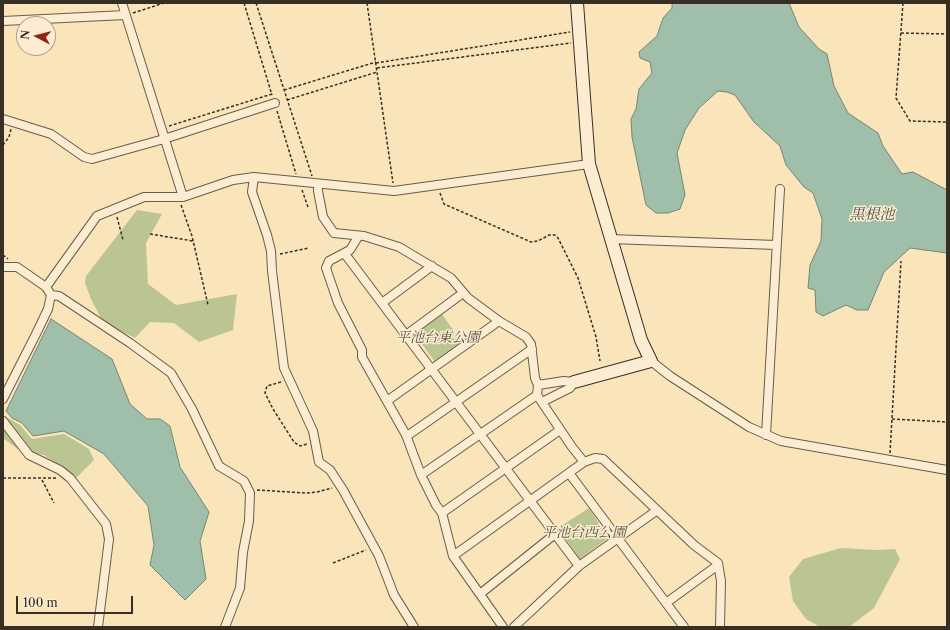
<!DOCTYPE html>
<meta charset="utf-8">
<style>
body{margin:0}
#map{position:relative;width:950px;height:630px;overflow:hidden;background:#fae4b9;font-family:"Libre Caslon Text",serif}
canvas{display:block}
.frame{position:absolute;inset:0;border:4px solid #372e25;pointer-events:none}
.north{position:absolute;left:16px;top:16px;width:40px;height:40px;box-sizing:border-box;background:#fcedd2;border:1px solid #ada18d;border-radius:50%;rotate:277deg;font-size:11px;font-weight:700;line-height:16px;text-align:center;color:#372e25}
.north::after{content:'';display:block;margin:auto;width:14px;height:18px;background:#8f2418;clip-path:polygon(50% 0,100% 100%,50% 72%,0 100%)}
.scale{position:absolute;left:16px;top:596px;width:117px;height:18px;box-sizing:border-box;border:2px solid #372e25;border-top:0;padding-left:5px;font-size:12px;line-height:14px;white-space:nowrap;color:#372e25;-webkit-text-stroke:3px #fcedd2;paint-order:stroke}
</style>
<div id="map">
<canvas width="950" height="630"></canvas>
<div class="frame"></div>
<div class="north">N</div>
<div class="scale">100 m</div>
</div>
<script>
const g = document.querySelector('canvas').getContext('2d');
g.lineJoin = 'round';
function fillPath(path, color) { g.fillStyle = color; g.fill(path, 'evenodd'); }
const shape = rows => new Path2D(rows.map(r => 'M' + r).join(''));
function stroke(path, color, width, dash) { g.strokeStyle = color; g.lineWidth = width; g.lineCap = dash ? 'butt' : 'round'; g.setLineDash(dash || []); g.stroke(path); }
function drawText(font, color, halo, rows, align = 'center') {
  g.font = font + ' "Libre Caslon Text","Noto Serif JP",serif'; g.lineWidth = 3; g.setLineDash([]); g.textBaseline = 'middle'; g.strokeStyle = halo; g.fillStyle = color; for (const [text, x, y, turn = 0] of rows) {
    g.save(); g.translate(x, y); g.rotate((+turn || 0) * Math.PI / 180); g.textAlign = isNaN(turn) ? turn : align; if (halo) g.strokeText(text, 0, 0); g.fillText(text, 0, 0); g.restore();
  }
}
const green = shape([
 [137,210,162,214,146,243,148,284,176,305,237,294,233,330,199,342,174,323,150,322,135,338,103,322,91,299,85,283,86,276],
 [441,313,462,342,435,362,414,333],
 [3,415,20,425,32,439,64,434,89,449,94,460,76,478,44,455,19,450,3,438],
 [589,508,608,538,580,559,558,528],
 [841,548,877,550,895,549,900,559,874,608,849,627,820,627,806,619,793,601,789,577,803,559]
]);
const water = shape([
 [672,3,789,3,799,27,819,49,827,54,834,86,848,113,878,133,883,146,902,174,913,172,947,190,947,253,910,248,884,272,868,310,857,310,846,305,823,316,816,312,815,290,808,288,809,277,810,265,821,241,822,219,813,193,804,187,786,165,780,146,754,122,735,95,727,92,718,91,699,108,685,130,677,153,685,195,680,209,668,213,656,213,646,205,632,137,631,119,636,109,639,89,652,73,650,62,640,58,639,52,657,36,663,18,672,8,672,3],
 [51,319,112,359,130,404,147,419,160,419,170,426,180,467,209,512,200,541,206,579,185,600,150,565,154,545,148,506,104,454,64,431,33,436,22,423,12,418,6,411,51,319]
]);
const path = shape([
 [244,3,272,95],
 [256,3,312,176],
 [367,3,393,183],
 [903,3,896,98,910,121,947,122],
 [133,13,164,3],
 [901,33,947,34],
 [376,63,570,32],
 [377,68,571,43],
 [284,90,376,62],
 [287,100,377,72],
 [277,111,296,174],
 [169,126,272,94],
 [3,145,9,137,11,129],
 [302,190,308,207],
 [440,193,444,204,531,242,538,241,549,235,555,235,558,238,578,278,596,337,600,361],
 [181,205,192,236,208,305],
 [117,217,123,240],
 [150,234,193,241],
 [280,254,309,248],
 [3,255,8,259],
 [281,382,267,386,265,393,273,409,294,442,300,446,307,444],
 [892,419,947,422],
 [890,453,901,261],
 [3,478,57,478],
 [42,480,54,503],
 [257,490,306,493,317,492,332,488],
 [333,563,366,550]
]);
const street = shape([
 [122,3,183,197],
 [3,21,125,15],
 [3,119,51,134,84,157,92,159,164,139,275,103],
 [254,177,252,192,267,235,271,251,272,271,284,368,313,431,319,462,330,470,343,490,379,556,394,595,414,627],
 [318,185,318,191,323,217,334,233,364,236,399,247,451,278,468,298,499,321,526,337,531,344,535,378,538,385,537,395,572,447,584,462,595,458,603,459,694,545,718,563,721,581,720,627],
 [358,237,350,250,329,261,326,268,338,303,362,350,362,357,406,435,421,475,436,505,442,513,453,556,503,627],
 [610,239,776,245],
 [345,254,579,566],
 [3,267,17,267,46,287,51,295,59,296,130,343,171,373,192,409,219,466,244,481,250,493,249,521,243,552,240,588,225,627],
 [46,287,97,216,144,197,183,197,233,180,254,177,394,191,589,164],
 [382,303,432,266],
 [406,335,463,293],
 [651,361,670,376,749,427,781,441,947,470],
 [538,385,564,381,574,382,570,388,542,402],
 [3,399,36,334,48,309,51,295],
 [387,401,499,321],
 [3,421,29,455,60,470,70,478,106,524,109,539,98,627],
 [766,435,780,189],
 [407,436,532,349],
 [569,473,684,627],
 [421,475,537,395],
 [442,513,560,430],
 [453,556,584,462],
 [480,594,555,534],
 [666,603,718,565],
 [514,627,579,566,656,511]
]);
const secondary = shape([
 [574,382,651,361,641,340,589,164,577,3]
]);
const parkNames = [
 ["平池台東公園",438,338],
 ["平池台西公園",584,533]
];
const waterNames = [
 ["黒根池",872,215]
];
fillPath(green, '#bbc592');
fillPath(water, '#9fbfaa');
stroke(water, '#758575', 1);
stroke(street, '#685c4a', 10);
stroke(secondary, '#372e25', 14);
stroke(path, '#372e25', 1.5, [3, 2]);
stroke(street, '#fcedd2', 8);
stroke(secondary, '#fcedd2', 12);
drawText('italic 14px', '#585440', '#fcedd2', parkNames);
drawText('italic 15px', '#515246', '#fcedd2', waterNames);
</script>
